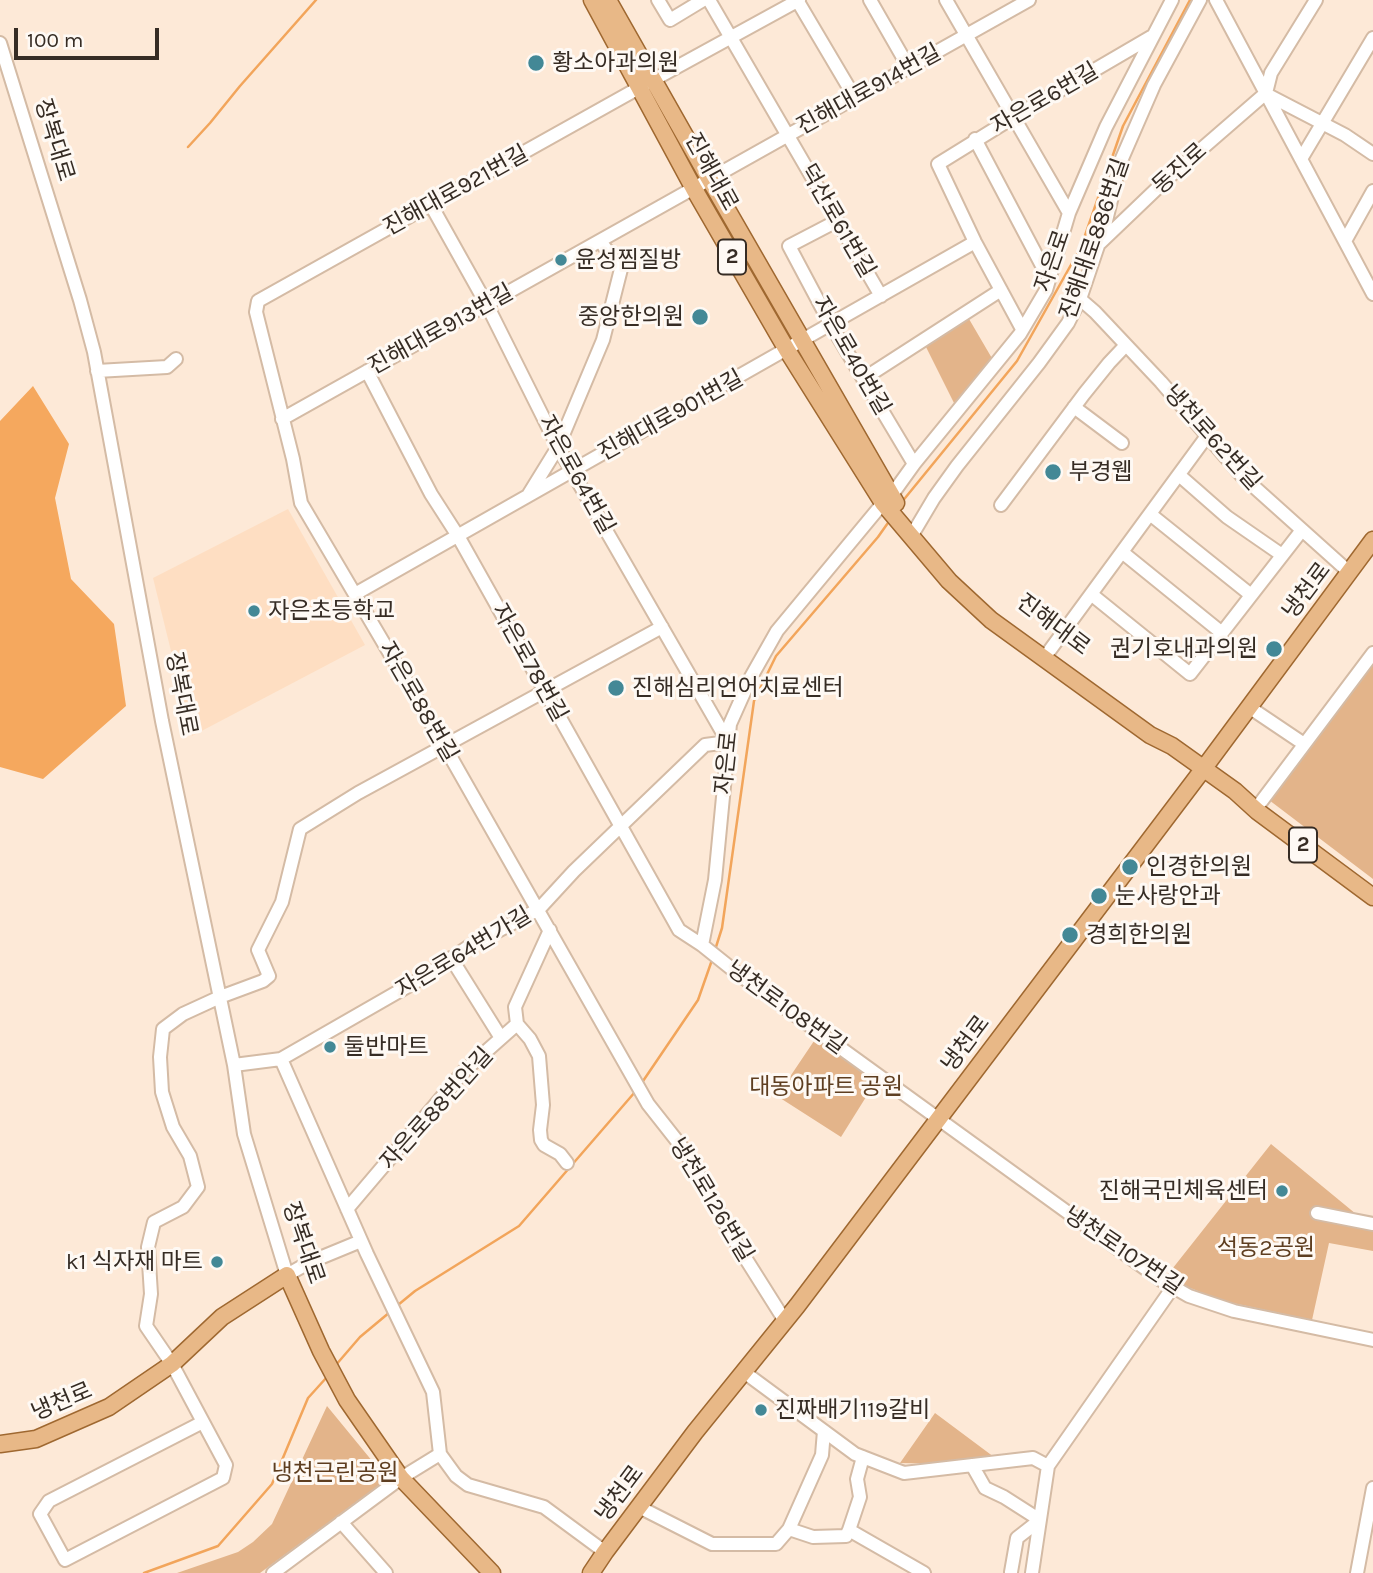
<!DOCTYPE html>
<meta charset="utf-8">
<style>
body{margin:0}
#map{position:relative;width:1373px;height:1573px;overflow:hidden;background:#fde9d7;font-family:Karla,sans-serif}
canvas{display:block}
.scale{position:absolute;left:14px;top:28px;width:145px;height:32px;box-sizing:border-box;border:4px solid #362c24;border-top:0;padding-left:9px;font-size:21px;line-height:24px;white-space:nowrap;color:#362c24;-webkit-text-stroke:5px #fef9f4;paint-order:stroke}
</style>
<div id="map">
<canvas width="1373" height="1573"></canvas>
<div class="scale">100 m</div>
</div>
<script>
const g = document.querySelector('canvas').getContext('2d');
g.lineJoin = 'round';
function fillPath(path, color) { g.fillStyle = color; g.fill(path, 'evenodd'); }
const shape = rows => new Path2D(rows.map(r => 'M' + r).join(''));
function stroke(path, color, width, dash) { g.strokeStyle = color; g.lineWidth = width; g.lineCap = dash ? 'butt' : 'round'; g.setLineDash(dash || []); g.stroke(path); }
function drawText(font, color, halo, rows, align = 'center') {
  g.font = font + ' Karla,"Noto Sans KR",sans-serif'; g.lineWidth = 6; g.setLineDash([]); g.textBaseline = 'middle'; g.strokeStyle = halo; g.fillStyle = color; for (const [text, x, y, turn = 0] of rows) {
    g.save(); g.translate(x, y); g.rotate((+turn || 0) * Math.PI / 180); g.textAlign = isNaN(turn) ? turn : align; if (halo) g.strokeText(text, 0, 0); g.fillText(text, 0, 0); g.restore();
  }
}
const built = shape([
 [288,509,365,645,192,736,153,578]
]);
const green = shape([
 [969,319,993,360,957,404,954,403,925,345],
 [1373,661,1373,879,1269,800],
 [816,1038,876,1081,841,1137,777,1096],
 [1271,1144,1373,1228,1373,1251,1329,1243,1312,1320,1223,1301,1165,1278],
 [327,1406,382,1473,382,1483,260,1573,177,1573,238,1552,253,1542,272,1524],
 [935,1413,994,1457,947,1464,900,1463]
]);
const forest = shape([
 [33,386,69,444,55,498,71,579,114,624,126,706,43,779,0,767,0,421]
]);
const stream = shape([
 [188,147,210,123,240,86,316,0],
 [901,503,1017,361,1081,247,1123,126,1190,0],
 [715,950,722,928,754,701,776,656,878,537,890,520],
 [641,1084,698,1000,712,960],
 [398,1305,415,1291,519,1226,635,1092],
 [335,1366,360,1337,390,1312],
 [144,1573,218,1546,272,1484,308,1398,327,1377]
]);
const minor = shape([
 [658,0,670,20,703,0],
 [709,0,881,296],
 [797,0,855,98],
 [870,0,909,68],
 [946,0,1069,213],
 [1216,0,1373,294],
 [0,43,80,300,94,352,162,721,234,1065,244,1134,287,1275,310,1262,361,1241],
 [1266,93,1271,73,1316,0],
 [1266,94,1345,135,1373,154],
 [975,139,1049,279],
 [1301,159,1373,38],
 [837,221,789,246,831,325,914,464],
 [1345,241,1373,191],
 [1100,243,1168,178,1266,93],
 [1080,299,1095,312,1161,382,1242,476,1349,572],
 [1022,329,975,242,938,164,1014,117,1151,37],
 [97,371,167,367,176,359],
 [367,371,431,494,458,536,679,930,702,945,737,973,1161,1280,1189,1296,1234,1311,1373,1340],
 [863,379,1001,290],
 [1074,407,1122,443],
 [282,419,1029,0],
 [1179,475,1227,517,1282,555],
 [529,494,558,447,603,340,621,269,600,241],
 [891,496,914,464,1020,334,1046,290,1069,213,1106,127,1172,0],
 [1001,505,1084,394,1109,363,1126,345],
 [1150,514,1251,595],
 [915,530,934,498,957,466,1039,363,1068,323,1080,299,1105,225,1120,163,1154,85,1200,0],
 [1122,552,1222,633],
 [355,594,975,242],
 [1091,594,1190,674,1302,530],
 [1050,650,1207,436],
 [1249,707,1304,744],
 [1261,802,1373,653],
 [702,945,715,880,730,724,751,677,777,631,883,503],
 [451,958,501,1038],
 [517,1024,530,1039,539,1056,543,1105,540,1130,541,1140,544,1145,560,1154,567,1163],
 [234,1065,281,1059,429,974,468,947,539,909,574,871,705,745,728,742,558,447,487,305,431,205],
 [347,1209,464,1071,517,1024,515,1007,550,930],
 [1317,1213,1373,1224],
 [785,1321,739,1248,685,1151,648,1104,445,747,301,503,293,459,256,312,258,301,653,80,799,0],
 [744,1372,855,1454,904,1473,1033,1458,1048,1466],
 [203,1422,49,1501,40,1514,65,1560,223,1478,226,1465,172,1364,146,1326,151,1294,148,1247,154,1222,183,1207,198,1187,190,1156,173,1127,162,1092,160,1057,163,1029,183,1014,220,997,263,981,269,976,258,950,282,902,300,829,358,793,662,627],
 [440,1454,456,1476,468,1485,544,1507,605,1552],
 [972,1465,985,1488,1004,1497,1040,1520,1017,1538,1011,1572],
 [639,1507,712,1544,776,1544,789,1529,822,1455,824,1431],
 [341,1522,386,1573],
 [789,1529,813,1537,846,1536,849,1530,860,1497,857,1479,863,1457],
 [849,1530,924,1573],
 [273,1573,401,1478,440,1454,433,1392,367,1254,281,1059],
 [1032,1573,1048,1466,1173,1287],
 [1357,1573,1373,1488]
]);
const major = shape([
 [592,0,694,189,787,350,883,503,949,581,991,620,1150,735,1172,746,1235,791,1257,811,1373,897],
 [608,0,710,180,896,503],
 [0,1444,36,1439,109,1407,172,1364,222,1317,287,1275,321,1351,347,1400,401,1478,492,1573],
 [591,1573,605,1552,695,1432,797,1306,1204,768,1373,540]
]);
const markers = [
 [536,63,9,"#438896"],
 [561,260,7,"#438896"],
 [700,317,9,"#438896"],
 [1053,472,9,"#438896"],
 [254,611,7,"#438896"],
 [1274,649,9,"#438896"],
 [616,688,9,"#438896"],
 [1130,867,9,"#438896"],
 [1099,896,9,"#438896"],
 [1070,935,9,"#438896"],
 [330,1047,7,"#438896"],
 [1282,1191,7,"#438896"],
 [217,1262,7,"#438896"],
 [761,1410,7,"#438896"]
];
const shields = [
 [732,257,28],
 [1303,845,28]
];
const shieldNames = [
 ["2",732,257],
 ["2",1303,845]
];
const poiNames = [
 ["황소아과의원",552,63],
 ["윤성찜질방",575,260],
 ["중앙한의원",684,317,"right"],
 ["부경웹",1069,472],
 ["자은초등학교",268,611],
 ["권기호내과의원",1258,649,"right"],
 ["진해심리언어치료센터",632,688],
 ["인경한의원",1146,867],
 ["눈사랑안과",1115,896],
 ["경희한의원",1086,935],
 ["둘반마트",344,1047],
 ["진해국민체육센터",1268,1191,"right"],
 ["k1 식자재 마트",203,1262,"right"],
 ["진짜배기119갈비",775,1410]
];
const streetNames = [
 ["진해대로914번길",869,90,-29],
 ["자은로6번길",1045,99,-30],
 ["장복대로",54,140,73],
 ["동진로",1180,169,-42],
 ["진해대로",711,172,61],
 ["진해대로921번길",456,191,-29],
 ["덕산로61번길",837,221,60],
 ["진해대로886번길",1095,239,-71],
 ["자은로",1053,261,-71],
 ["진해대로913번길",441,330,-29],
 ["자은로40번길",851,356,60],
 ["진해대로901번길",671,416,-29],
 ["냉천로62번길",1212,438,48],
 ["자은로64번길",576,475,61],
 ["냉천로",1307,591,-53],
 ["진해대로",1053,625,37],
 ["자은로78번길",529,663,61],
 ["장복대로",181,694,79],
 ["자은로88번길",418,702,60],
 ["자은로",727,763,-84],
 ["자은로64번가길",464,953,-31],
 ["냉천로108번길",786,1008,36],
 ["냉천로",966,1044,-53],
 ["자은로88번안길",437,1109,-48],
 ["냉천로126번길",711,1200,59],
 ["장복대로",303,1243,71],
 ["냉천로107번길",1123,1251,34],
 ["냉천로",62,1402,-23],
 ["냉천로",620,1494,-53]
];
const parkNames = [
 ["대동아파트 공원",826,1087],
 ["석동2공원",1266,1248],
 ["냉천근린공원",335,1473]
];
fillPath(built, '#fedec2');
fillPath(green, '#e3b48a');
fillPath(forest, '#f5a85e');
stroke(stream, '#f2a55b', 2.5);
stroke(minor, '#d4bba5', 16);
stroke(major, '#9f6830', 19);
stroke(minor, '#fff', 12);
stroke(major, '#e8b887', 16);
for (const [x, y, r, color] of markers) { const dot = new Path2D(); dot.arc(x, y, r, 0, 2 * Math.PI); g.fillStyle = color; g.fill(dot); stroke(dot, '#fef9f4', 2.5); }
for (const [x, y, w] of shields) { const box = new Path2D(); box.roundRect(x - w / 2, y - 17.5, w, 35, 5); g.fillStyle = '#fef9f4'; g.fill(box); stroke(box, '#362c24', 2); }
drawText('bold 21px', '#362c24', null, shieldNames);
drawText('23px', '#362c24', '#fef9f4', poiNames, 'left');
drawText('23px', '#362c24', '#fef9f4', streetNames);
drawText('23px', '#5e3e20', '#fef9f4', parkNames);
</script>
